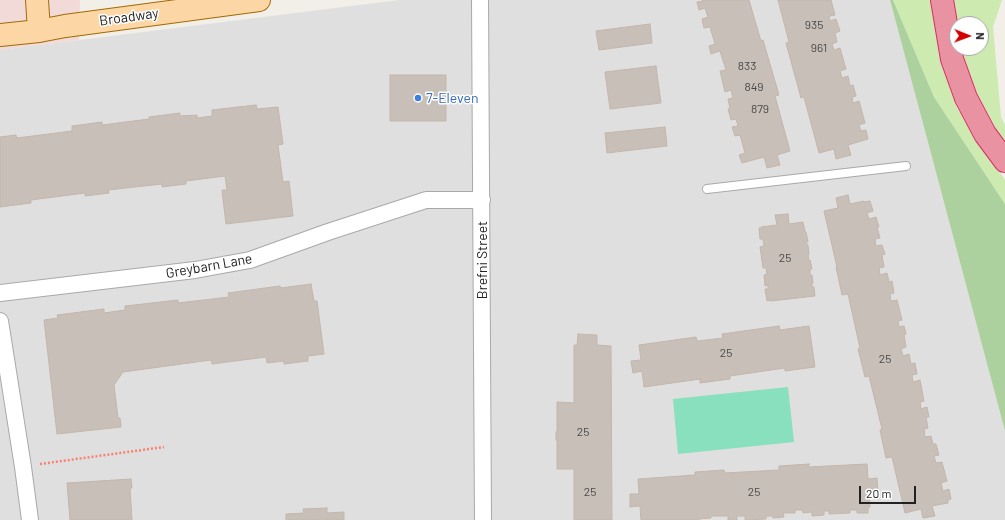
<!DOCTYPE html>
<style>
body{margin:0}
#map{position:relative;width:1005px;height:520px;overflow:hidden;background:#f2efe9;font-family:Barlow,sans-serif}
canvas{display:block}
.north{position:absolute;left:949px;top:16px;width:40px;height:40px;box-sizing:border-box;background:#fff;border:1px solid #a7a7a7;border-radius:50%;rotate:91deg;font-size:11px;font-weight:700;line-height:16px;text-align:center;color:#222}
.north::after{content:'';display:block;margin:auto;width:14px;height:18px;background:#d40000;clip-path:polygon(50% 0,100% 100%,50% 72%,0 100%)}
.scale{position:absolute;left:859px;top:486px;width:57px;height:18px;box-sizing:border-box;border:2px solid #222;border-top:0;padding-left:5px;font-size:12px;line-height:14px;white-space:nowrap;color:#222;-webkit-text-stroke:3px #fff;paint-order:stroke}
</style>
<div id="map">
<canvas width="1005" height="520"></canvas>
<div class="north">N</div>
<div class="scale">20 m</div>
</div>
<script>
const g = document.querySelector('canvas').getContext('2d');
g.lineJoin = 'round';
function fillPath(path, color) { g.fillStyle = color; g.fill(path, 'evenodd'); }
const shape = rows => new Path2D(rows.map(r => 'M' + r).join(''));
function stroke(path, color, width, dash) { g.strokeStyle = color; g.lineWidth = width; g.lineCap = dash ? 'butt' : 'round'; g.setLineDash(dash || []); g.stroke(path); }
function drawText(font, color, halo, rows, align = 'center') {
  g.font = font + ' Barlow,sans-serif'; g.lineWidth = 3; g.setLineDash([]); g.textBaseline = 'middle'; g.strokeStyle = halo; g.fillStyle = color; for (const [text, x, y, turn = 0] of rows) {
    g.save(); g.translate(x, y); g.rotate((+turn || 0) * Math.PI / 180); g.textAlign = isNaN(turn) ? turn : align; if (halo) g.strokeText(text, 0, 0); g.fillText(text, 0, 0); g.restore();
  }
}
const residential = shape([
 [399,0,890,0,1005,431,1005,520,0,520,0,50]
]);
const commercial = shape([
 [0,0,80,0,79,40,0,50]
]);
const grass = shape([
 [893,0,931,0,957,108,1005,180,1005,204,934,97],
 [951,0,1002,0,993,27,1001,117,1005,125,1005,144,986,116,961,54,959,48,981,48,981,24,957,24]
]);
const forest = shape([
 [890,0,893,0,934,97,1005,204,1005,431]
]);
const pitch = shape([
 [788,387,794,442,678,454,673,399]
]);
const building = shape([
 [702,0,749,0,761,41,763,40,779,95,775,96,790,151,777,155,780,165,767,168,764,157,742,163,739,155,745,153,740,135,735,136,732,127,738,126,736,119,731,120,728,109,730,108,728,99,733,98,731,90,725,92,720,71,726,70,720,51,711,54,709,46,715,44,710,27,704,28,702,19,708,17,705,8,699,10,697,2,703,1,702,0],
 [778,0,831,0,835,15,829,16,830,21,836,19,840,31,835,33,837,42,832,44,834,50,840,48,846,69,840,71,842,78,848,76,850,86,853,85,856,96,852,97,853,103,859,101,865,123,859,125,861,131,866,130,868,139,848,145,851,155,836,159,834,149,819,153,804,97,801,98,786,43,789,42,778,0],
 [650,24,652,43,599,50,596,31,650,24],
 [656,66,661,103,610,109,605,72,656,66],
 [390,75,446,75,446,121,390,121,390,75],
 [256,105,257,109,278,107,283,144,278,145,283,182,289,181,293,216,226,224,222,190,227,190,225,176,186,181,186,184,162,187,162,184,108,190,109,193,85,196,85,193,31,200,31,203,0,207,0,137,16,135,17,138,72,131,72,126,102,122,102,125,149,119,149,117,180,113,180,116,197,115,197,118,212,116,212,110,256,105],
 [665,127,667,146,607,153,605,133,665,127],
 [848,195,850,204,864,201,864,202,870,201,873,211,867,213,869,219,876,217,879,227,877,227,880,238,875,239,876,246,882,245,885,254,882,255,884,267,879,268,880,275,887,273,889,282,892,281,894,293,890,294,891,301,897,300,902,320,898,321,899,327,904,326,906,334,904,335,906,347,901,349,903,356,909,354,911,364,915,363,917,374,912,375,913,382,920,380,924,401,920,402,921,409,927,407,929,417,926,417,928,428,924,429,925,437,931,436,933,444,936,444,939,455,934,456,936,463,942,462,947,481,941,483,943,491,949,489,951,499,948,500,948,503,932,506,935,516,923,518,921,509,905,513,892,457,886,458,880,430,882,429,869,376,865,377,858,349,860,348,848,294,842,295,836,267,837,267,824,211,838,208,836,198,848,195],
 [788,214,789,224,803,222,805,232,806,232,808,242,806,242,807,245,808,245,809,255,808,255,809,261,810,260,812,269,810,269,810,275,812,275,813,283,812,283,812,287,814,287,815,296,771,301,771,300,767,301,765,289,768,289,768,285,765,286,764,275,767,274,766,268,763,268,760,247,764,246,763,239,760,239,759,228,762,228,761,227,777,225,775,215,788,214],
 [311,284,314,301,317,301,324,354,308,356,308,361,284,364,284,361,267,363,266,357,212,364,211,360,123,372,114,385,118,418,120,418,121,427,57,434,44,320,58,318,57,315,104,309,104,313,125,310,125,306,178,300,178,303,229,297,228,293,280,286,281,288,311,284],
 [779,326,780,330,809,326,815,367,785,371,785,368,730,376,730,379,700,383,700,379,644,387,642,371,633,373,631,361,641,360,639,345,696,337,697,341,723,338,722,334,779,326],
 [578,334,597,335,597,345,611,346,612,520,574,520,574,469,557,469,557,440,556,440,556,432,557,432,557,402,574,403,574,345,577,345,578,334],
 [809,464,809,467,867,464,868,479,877,478,878,491,869,491,870,507,868,507,868,513,857,513,857,510,850,510,850,513,829,514,829,511,824,511,824,515,812,516,812,512,803,513,802,510,795,510,795,513,783,513,784,517,773,518,773,516,766,516,766,519,745,520,745,516,737,516,737,520,728,520,728,516,711,516,711,518,699,519,699,520,641,520,640,506,630,507,630,494,639,494,638,479,695,475,695,472,724,470,725,473,779,470,779,466,809,464],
 [131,479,132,488,130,488,132,520,70,520,67,483,131,479],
 [327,508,327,513,344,512,344,520,286,520,286,514,304,513,303,509,327,508]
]);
const path = shape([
 [40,464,164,447]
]);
const service = shape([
 [707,189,906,166]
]);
const minor = shape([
 [480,0,483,520],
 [0,293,195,270,250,260,328,232,426,200,482,200],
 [0,321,23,467,30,520]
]);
const primary = shape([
 [37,0,39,31],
 [0,35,39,31,65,26,259,0]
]);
const motorway = shape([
 [942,0,952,59,966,98,985,134,1005,161]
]);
const markers = [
 [418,98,4,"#3f7fe0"]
];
const numberNames = [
 ["935",814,25],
 ["961",819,48],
 ["833",747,66],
 ["849",754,87],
 ["879",760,109],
 ["25",785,258],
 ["25",726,353],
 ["25",885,359],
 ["25",583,432],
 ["25",590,492],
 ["25",754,492]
];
const streetNames = [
 ["Broadway",129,17,-8],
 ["Brefni Street",482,260,-90],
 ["Greybarn Lane",209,266,-10]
];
const shopNames = [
 ["7-Eleven",426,98]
];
fillPath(residential, '#e0dfdf');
fillPath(commercial, '#f2dad9');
fillPath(grass, '#cdebb0');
fillPath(forest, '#add19e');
fillPath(pitch, '#88e0be');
fillPath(building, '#c7bfb8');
stroke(building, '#c4b6ab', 1);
stroke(service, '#a9a9a9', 10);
stroke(minor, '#a9a9a9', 18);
stroke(primary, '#a06b00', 24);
stroke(motorway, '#dc2a67', 24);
stroke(path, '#fa8072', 2.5, [2, 2]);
stroke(service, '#fff', 8);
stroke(minor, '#fff', 16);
stroke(primary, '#fcd6a4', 22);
stroke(motorway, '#e892a2', 22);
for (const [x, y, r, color] of markers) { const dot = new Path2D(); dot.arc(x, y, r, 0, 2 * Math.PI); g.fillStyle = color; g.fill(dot); stroke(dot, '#fff', 1.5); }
drawText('12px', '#4b4948', null, numberNames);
drawText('14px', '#222', '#fff', streetNames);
drawText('14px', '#366cbe', '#fff', shopNames, 'left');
</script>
